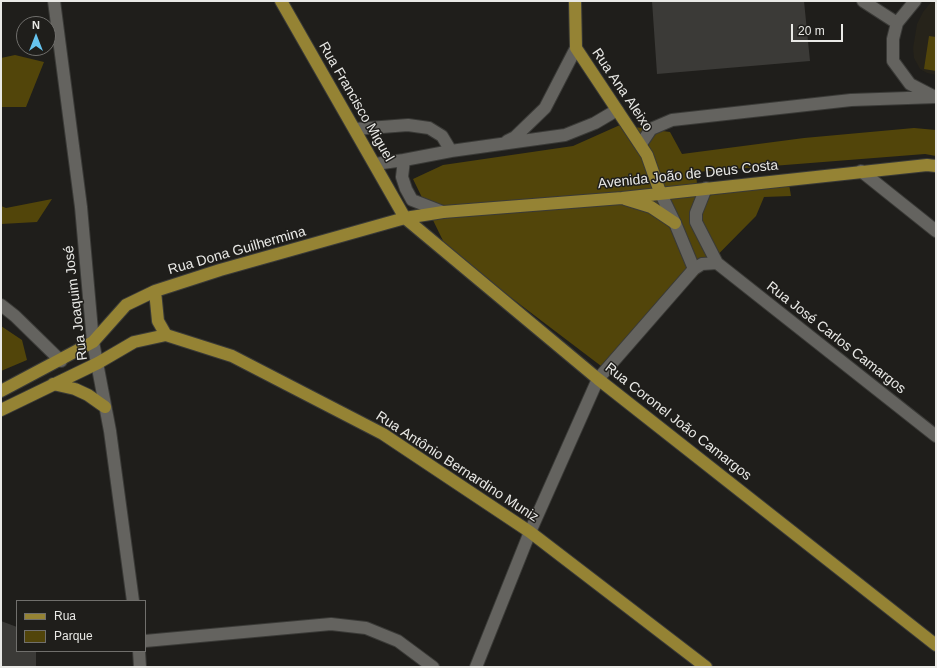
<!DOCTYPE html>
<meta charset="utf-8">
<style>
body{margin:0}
#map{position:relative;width:937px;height:668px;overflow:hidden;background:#1f1e1b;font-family:Arial,sans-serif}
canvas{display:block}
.frame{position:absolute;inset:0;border:2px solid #e9e9e6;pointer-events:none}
.legend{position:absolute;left:16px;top:600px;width:130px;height:52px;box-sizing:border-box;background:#1f1e1b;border:1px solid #706f6c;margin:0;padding:5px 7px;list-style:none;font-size:12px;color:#e9e9e6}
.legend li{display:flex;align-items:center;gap:8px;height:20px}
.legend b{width:20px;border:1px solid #706f6c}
.north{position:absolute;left:16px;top:16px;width:40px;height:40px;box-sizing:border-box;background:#1f1e1b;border:1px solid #706f6c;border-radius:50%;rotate:0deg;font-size:11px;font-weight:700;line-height:16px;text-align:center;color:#e9e9e6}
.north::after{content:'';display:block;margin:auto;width:14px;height:18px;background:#66c4ef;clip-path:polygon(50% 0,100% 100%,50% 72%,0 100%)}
.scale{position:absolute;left:791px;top:24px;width:52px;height:18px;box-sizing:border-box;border:2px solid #e9e9e6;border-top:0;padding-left:5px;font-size:12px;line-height:14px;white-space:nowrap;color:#e9e9e6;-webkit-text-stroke:3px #1f1e1b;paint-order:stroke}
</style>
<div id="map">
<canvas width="937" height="668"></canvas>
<div class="frame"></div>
<ul class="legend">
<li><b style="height:5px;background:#958334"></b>Rua</li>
<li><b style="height:11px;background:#52450a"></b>Parque</li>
</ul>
<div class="north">N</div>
<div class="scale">20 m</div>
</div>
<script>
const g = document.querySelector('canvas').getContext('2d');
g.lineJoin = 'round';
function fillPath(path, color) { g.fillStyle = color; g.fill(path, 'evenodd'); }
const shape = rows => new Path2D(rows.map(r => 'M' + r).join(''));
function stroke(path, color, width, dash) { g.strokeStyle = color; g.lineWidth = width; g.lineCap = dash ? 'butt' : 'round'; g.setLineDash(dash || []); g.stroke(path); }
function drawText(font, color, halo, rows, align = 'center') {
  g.font = font + ' Arial,sans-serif'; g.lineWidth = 3; g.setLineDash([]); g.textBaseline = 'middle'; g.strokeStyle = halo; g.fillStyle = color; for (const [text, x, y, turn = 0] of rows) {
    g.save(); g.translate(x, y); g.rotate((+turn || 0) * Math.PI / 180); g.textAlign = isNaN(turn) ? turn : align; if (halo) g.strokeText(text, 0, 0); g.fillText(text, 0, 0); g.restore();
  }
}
const built = shape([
 [932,1,936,1,936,75,927,73,920,69,914,58,913,48,917,24,923,12]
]);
const green = shape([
 [929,36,936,37,936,71,924,69],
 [15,55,44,62,26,107,1,107,1,58],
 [620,125,670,132,682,154,804,138,914,128,936,130,936,156,925,154,696,172,698,197,789,184,791,196,764,197,756,216,605,369,447,249,413,179,443,165,573,146],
 [52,199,37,222,1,224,1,206,6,208],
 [1,326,22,340,27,360,1,371]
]);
const building = shape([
 [652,1,804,1,810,61,657,74],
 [1,621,17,627,17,651,36,651,36,667,1,667]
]);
const minor = shape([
 [54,1,81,207,93,342,110,431,133,601],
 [863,1,897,23],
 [915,1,897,23,893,39,893,61,910,84,935,97],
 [355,129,408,125,429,128,442,136,451,151],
 [507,141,515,137,545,108,576,48],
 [641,144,651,129,672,120,851,100,936,97],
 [375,164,404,160],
 [861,171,936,231],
 [706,188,696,213,696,222,717,263],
 [660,192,675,223,694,269],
 [443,212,412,200,406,189,402,177,404,160,451,151,565,135,595,123,617,110],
 [1,305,15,316,61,361],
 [145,641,331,624,366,628,398,641,433,667],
 [139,651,140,667],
 [476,667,530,532,598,379,694,269,702,264,717,263,936,436]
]);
const major = shape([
 [281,1,405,218,598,379,936,645],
 [575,1,576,48,647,155,660,192],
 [625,199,651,207,675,223],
 [155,291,158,321,166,335],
 [53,384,75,389,88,395,105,407],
 [1,391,93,342,126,305,155,291,220,270,405,218,443,212,622,198,927,165,936,166],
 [1,410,98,363,134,342,166,335,232,356,383,434,530,532,706,667]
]);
const streetNames = [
 ["Rua Ana Aleixo",622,90,56],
 ["Rua Francisco Miguel",356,102,60],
 ["Avenida João de Deus Costa",688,175,-6],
 ["Rua Dona Guilhermina",237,251,-16],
 ["Rua Joaquim José",76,303,-97],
 ["Rua José Carlos Camargos",836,338,38],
 ["Rua Coronel João Camargos",678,422,38],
 ["Rua Antônio Bernardino Muniz",457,467,33]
];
fillPath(built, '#26231a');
fillPath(green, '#52450a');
fillPath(building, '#3b3a37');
stroke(minor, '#3a3a37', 14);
stroke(major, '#3a3a37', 14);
stroke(minor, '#64635f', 12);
stroke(major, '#958334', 12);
drawText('14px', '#e9e9e6', '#1f1e1b', streetNames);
</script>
